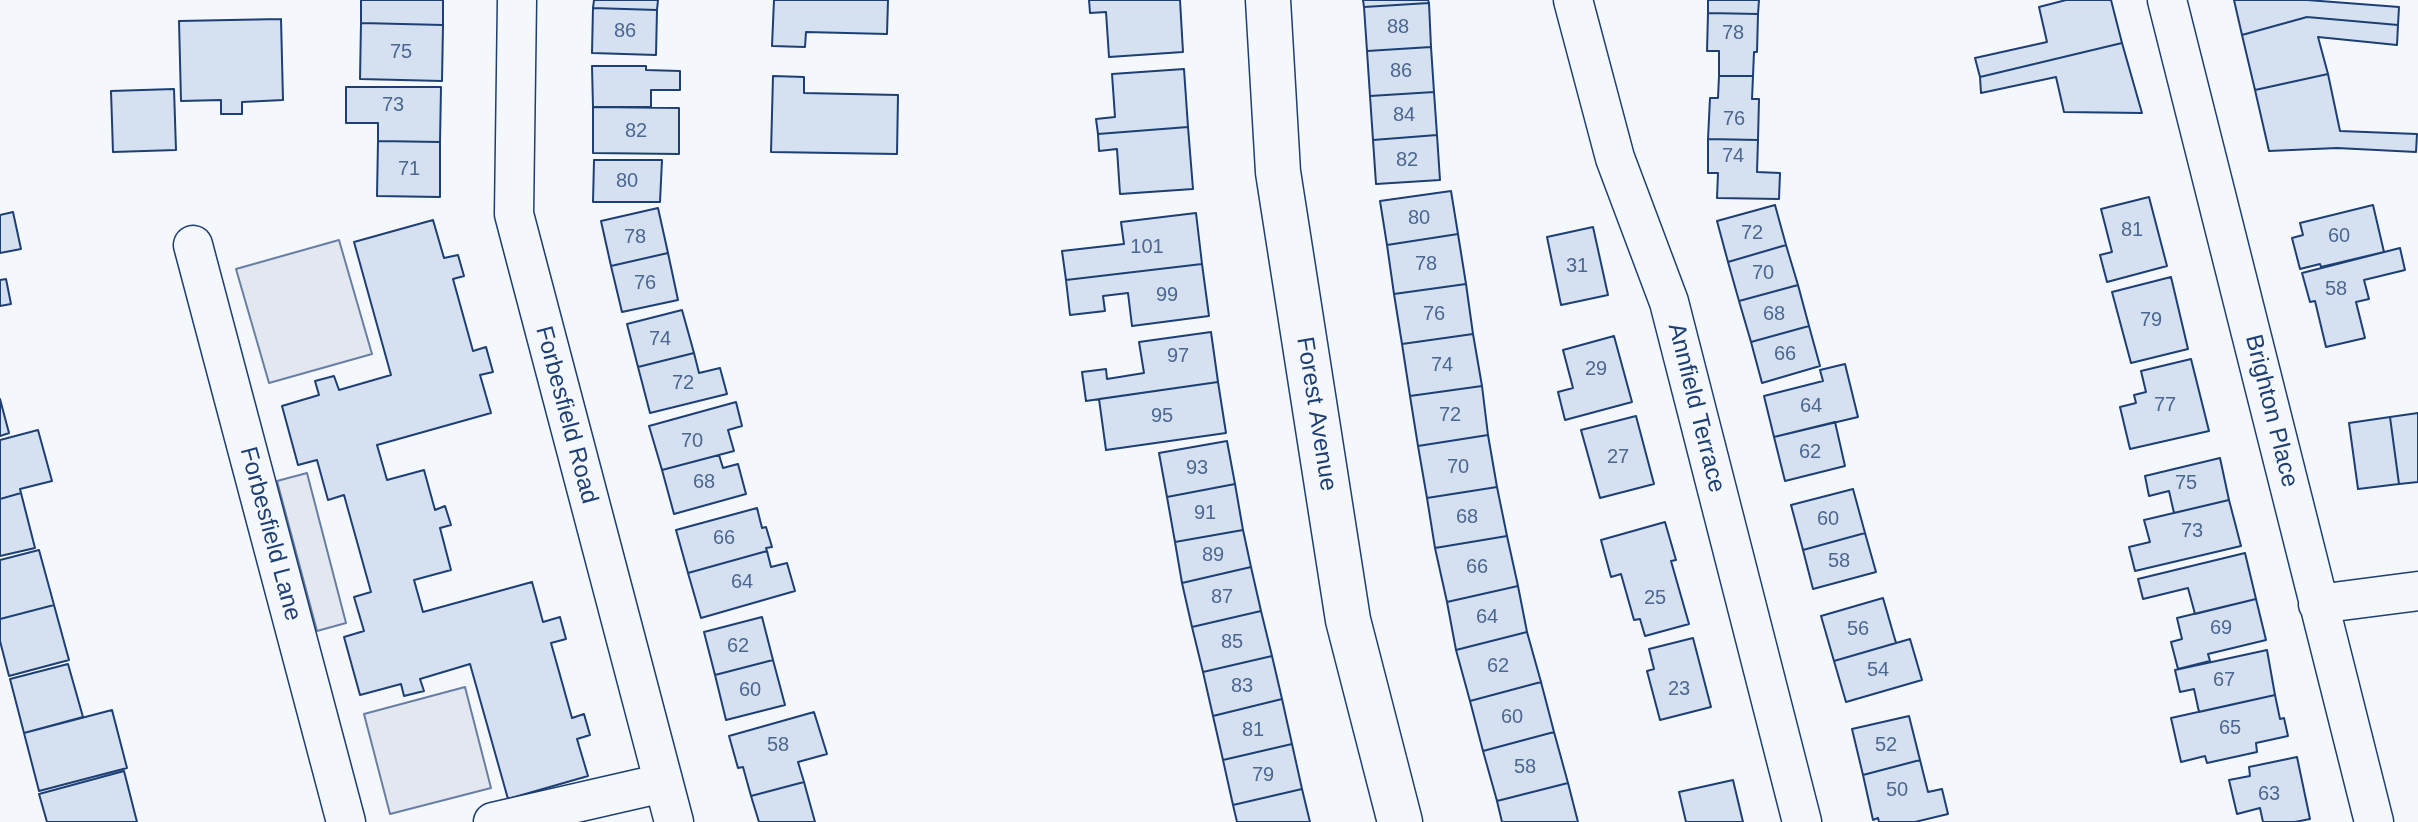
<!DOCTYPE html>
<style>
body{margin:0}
canvas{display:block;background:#f4f7fb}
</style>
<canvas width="2418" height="822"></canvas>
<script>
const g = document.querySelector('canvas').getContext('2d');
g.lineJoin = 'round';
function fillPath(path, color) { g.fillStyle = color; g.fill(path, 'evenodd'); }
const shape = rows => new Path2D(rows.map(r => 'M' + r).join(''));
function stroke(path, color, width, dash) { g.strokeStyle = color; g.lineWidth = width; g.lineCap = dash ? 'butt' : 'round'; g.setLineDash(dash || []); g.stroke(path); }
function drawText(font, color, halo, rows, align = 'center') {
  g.font = font + ' Helvetica,sans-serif'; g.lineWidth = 6; g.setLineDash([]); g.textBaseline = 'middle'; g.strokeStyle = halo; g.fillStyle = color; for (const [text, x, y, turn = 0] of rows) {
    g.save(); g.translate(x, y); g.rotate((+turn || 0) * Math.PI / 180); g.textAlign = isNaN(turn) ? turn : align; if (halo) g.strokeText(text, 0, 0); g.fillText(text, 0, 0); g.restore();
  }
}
const parking = shape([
 [339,240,372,354,269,383,236,269,339,240],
 [307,473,346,623,317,631,277,481,307,473],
 [465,687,491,788,390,814,364,714,465,687]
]);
const building = shape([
 [361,0,443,0,443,25,361,23,361,0],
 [594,0,658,0,657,10,593,8,594,0],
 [774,0,888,0,887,34,806,32,805,47,772,46,774,0],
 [1089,0,1180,0,1183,52,1109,57,1106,12,1090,13,1089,0],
 [1363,0,1428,0,1429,3,1364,7,1363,0],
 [1708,0,1759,0,1758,14,1708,13,1708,0],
 [2066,0,2111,0,2122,43,1980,77,1975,58,2047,42,2039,7,2066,0],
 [2234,0,2307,0,2399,7,2398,25,2307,17,2242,35,2234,0],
 [1429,3,1431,47,1367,51,1364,7,1429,3],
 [593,8,657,10,656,55,592,53,593,8],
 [1708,13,1758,14,1757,52,1754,52,1753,76,1719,76,1719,51,1707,51,1708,13],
 [2307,17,2398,25,2397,45,2318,37,2328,74,2255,90,2242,35,2307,17],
 [281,19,283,100,242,102,242,114,221,114,221,100,181,101,179,21,281,19],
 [361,23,443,25,442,81,360,79,361,23],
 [2122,43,2142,113,2064,112,2056,77,1981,93,1980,77,2122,43],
 [1431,47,1434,92,1370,96,1367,51,1431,47],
 [592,66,646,66,646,70,680,71,680,90,651,90,651,107,593,107,592,66],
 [1184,69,1188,127,1098,134,1096,119,1115,117,1112,74,1184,69],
 [2328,74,2340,131,2417,134,2416,152,2337,148,2269,151,2255,90,2328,74],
 [773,76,804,77,804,93,898,95,897,154,771,152,773,76],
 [1719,76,1753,76,1752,99,1759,99,1758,140,1708,139,1710,98,1718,98,1719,76],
 [346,87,441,87,440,142,378,141,378,123,346,123,346,87],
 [174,89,176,150,113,152,111,91,174,89],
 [1434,92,1437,135,1373,140,1370,96,1434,92],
 [593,107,679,108,679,154,593,153,593,107],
 [1188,127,1193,189,1120,194,1117,149,1099,151,1098,134,1188,127],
 [1437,135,1440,180,1376,184,1373,140,1437,135],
 [1708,139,1758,140,1757,172,1780,173,1779,199,1717,198,1718,173,1708,173,1708,139],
 [378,141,440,142,440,197,377,196,378,141],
 [594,160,662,160,660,202,593,202,594,160],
 [1451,191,1458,234,1387,245,1380,201,1451,191],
 [2149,197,2167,266,2107,282,2100,255,2112,252,2101,209,2149,197],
 [1775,205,1786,245,1728,262,1717,221,1775,205],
 [2373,205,2384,252,2321,267,2320,264,2300,269,2292,238,2303,235,2300,223,2373,205],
 [658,208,668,253,611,266,601,221,658,208],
 [13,212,21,249,0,253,0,215,13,212],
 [1196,213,1202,264,1066,280,1062,251,1124,244,1121,222,1196,213],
 [433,220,444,258,458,255,464,276,453,279,473,351,486,347,493,372,480,375,491,413,377,445,387,480,424,470,435,510,445,506,451,525,440,528,451,570,414,580,423,612,532,582,543,622,560,617,566,639,551,643,572,718,584,714,590,735,577,739,588,776,508,799,470,664,420,679,424,691,404,696,401,684,360,695,344,637,364,631,354,597,371,592,344,495,328,500,317,460,298,465,282,406,319,395,315,381,334,376,339,390,391,375,354,242,433,220],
 [1593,227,1608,295,1561,305,1547,237,1593,227],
 [1458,234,1466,284,1394,294,1387,245,1458,234],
 [1786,245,1798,285,1739,301,1728,262,1786,245],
 [2400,248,2405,270,2364,280,2369,299,2356,302,2365,338,2326,347,2315,301,2310,302,2302,273,2400,248],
 [668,253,678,300,622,312,611,266,668,253],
 [1202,264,1209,316,1132,326,1128,293,1103,296,1105,311,1070,315,1066,280,1202,264],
 [2171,277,2188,349,2131,363,2112,292,2171,277],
 [6,279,11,304,0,306,0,280,6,279],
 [1466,284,1473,334,1402,344,1394,294,1466,284],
 [1798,285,1809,326,1751,342,1739,301,1798,285],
 [682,310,694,353,638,367,627,324,682,310],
 [1809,326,1820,366,1762,383,1751,342,1809,326],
 [1211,332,1218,382,1086,401,1082,372,1106,369,1107,379,1144,373,1139,342,1211,332],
 [1473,334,1482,386,1410,396,1402,344,1473,334],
 [1614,336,1632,402,1565,420,1558,392,1573,388,1563,350,1614,336],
 [694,353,699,373,720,368,727,394,650,413,638,367,694,353],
 [2191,359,2209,431,2130,449,2120,407,2136,403,2134,395,2146,392,2141,371,2191,359],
 [1845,364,1858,417,1774,437,1764,396,1823,381,1820,370,1845,364],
 [1218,382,1226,433,1106,450,1099,399,1218,382],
 [1482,386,1488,435,1418,446,1410,396,1482,386],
 [0,399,9,433,0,436,0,399],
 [736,402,742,426,728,430,734,451,662,470,649,426,736,402],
 [2418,413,2418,482,2399,484,2390,417,2418,413],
 [1636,416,1654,484,1600,498,1581,430,1636,416],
 [2390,417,2399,484,2358,489,2349,423,2390,417],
 [1835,422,1845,466,1785,481,1774,437,1835,422],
 [38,430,52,481,20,489,21,493,0,499,0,440,38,430],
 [1488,435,1497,487,1427,498,1418,446,1488,435],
 [1227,441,1235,484,1167,497,1159,453,1227,441],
 [719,455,723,468,738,464,746,494,674,514,662,470,719,455],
 [2220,458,2229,500,2174,513,2169,491,2149,496,2145,476,2220,458],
 [1235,484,1243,530,1175,542,1167,497,1235,484],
 [1497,487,1507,536,1435,548,1427,498,1497,487],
 [1853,489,1865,533,1803,550,1791,505,1853,489],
 [21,493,35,548,0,556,0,499,21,493],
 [2229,500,2241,546,2135,571,2129,547,2150,542,2144,520,2229,500],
 [757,508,762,528,766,527,772,547,766,548,767,551,688,573,676,530,757,508],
 [1665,522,1676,560,1671,561,1689,624,1645,636,1640,619,1634,620,1621,574,1611,577,1601,540,1665,522],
 [1243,530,1251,567,1182,583,1175,542,1243,530],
 [1865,533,1876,572,1813,589,1803,550,1865,533],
 [1507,536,1518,586,1447,602,1435,548,1507,536],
 [39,550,54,605,0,619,0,560,39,550],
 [767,551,771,567,787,563,795,591,701,618,688,573,767,551],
 [2245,553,2256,599,2195,614,2188,588,2143,599,2138,579,2245,553],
 [1251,567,1261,611,1192,627,1182,583,1251,567],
 [1518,586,1527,632,1456,650,1447,602,1518,586],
 [1883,598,1896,643,1834,661,1821,616,1883,598],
 [2256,599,2266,640,2208,654,2210,661,2178,669,2171,642,2182,639,2177,618,2256,599],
 [54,605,69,660,9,676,0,641,0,619,54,605],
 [1261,611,1272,656,1203,672,1192,627,1261,611],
 [762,617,773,660,715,675,704,632,762,617],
 [1527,632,1541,682,1470,701,1456,650,1527,632],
 [1693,638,1711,707,1660,720,1647,671,1654,669,1649,649,1693,638],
 [1910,639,1922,680,1846,702,1834,661,1910,639],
 [2267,650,2275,695,2199,712,2194,689,2180,692,2175,670,2267,650],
 [1272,656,1282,699,1213,716,1203,672,1272,656],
 [773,660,785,705,726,720,715,675,773,660],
 [68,664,83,717,24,733,10,679,68,664],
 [1541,682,1554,732,1483,751,1470,701,1541,682],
 [2275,695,2280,719,2284,718,2288,736,2256,743,2257,752,2207,763,2205,756,2181,762,2171,718,2275,695],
 [1282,699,1292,744,1223,760,1213,716,1282,699],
 [112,710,127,768,39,791,24,733,112,710],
 [814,712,827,754,798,762,804,782,751,796,743,767,738,768,729,736,814,712],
 [1909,716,1920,760,1863,775,1852,729,1909,716],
 [1554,732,1568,783,1497,801,1483,751,1554,732],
 [1292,744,1302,789,1233,805,1223,760,1292,744],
 [2297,757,2310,819,2295,822,2263,822,2260,808,2237,814,2229,780,2250,776,2249,767,2297,757],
 [1920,760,1928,792,1942,789,1948,814,1915,822,1879,822,1878,818,1873,820,1863,775,1920,760],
 [124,771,137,822,47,822,39,794,124,771],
 [1733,780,1743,822,1686,822,1679,792,1733,780],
 [804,782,815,822,759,822,751,796,804,782],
 [1568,783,1578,822,1502,822,1497,801,1568,783],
 [1302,789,1310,822,1237,822,1233,805,1302,789]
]);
const minor = shape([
 [517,0,514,214,674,822],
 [1573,0,1615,158,1669,302,1802,822],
 [2167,0,2374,822],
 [193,245,346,822],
 [2318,604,2418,591],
 [493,822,663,783]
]);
const tertiary = shape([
 [1268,0,1278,172,1348,620,1400,822]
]);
const numberNames = [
 ["88",1398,27],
 ["86",625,31],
 ["78",1733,33],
 ["75",401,52],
 ["86",1401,71],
 ["73",393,105],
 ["84",1404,115],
 ["76",1734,119],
 ["82",636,131],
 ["74",1733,156],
 ["82",1407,160],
 ["71",409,169],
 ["80",627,181],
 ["80",1419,218],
 ["81",2132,230],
 ["72",1752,233],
 ["60",2339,236],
 ["78",635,237],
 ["101",1147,247],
 ["78",1426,264],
 ["31",1577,266],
 ["70",1763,273],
 ["76",645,283],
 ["58",2336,289],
 ["99",1167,295],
 ["76",1434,314],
 ["68",1774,314],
 ["79",2151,320],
 ["74",660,339],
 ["66",1785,354],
 ["97",1178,356],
 ["74",1442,365],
 ["29",1596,369],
 ["72",683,383],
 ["77",2165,405],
 ["64",1811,406],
 ["72",1450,415],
 ["95",1162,416],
 ["70",692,441],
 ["62",1810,452],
 ["27",1618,457],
 ["70",1458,467],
 ["93",1197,468],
 ["68",704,482],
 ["75",2186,483],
 ["91",1205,513],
 ["68",1467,517],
 ["60",1828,519],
 ["73",2192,531],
 ["66",724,538],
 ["89",1213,555],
 ["58",1839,561],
 ["66",1477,567],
 ["64",742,582],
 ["87",1222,597],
 ["25",1655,598],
 ["64",1487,617],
 ["69",2221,628],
 ["56",1858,629],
 ["85",1232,642],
 ["62",738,646],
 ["62",1498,666],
 ["54",1878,670],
 ["67",2224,680],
 ["83",1242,686],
 ["23",1679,689],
 ["60",750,690],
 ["60",1512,717],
 ["65",2230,728],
 ["81",1253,730],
 ["58",778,745],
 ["52",1886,745],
 ["58",1525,767],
 ["79",1263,775],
 ["50",1897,790],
 ["63",2269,794]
];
const streetNames = [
 ["Annfield Terrace",1696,408,76],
 ["Brighton Place",2271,411,76],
 ["Forest Avenue",1316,414,81],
 ["Forbesfield Road",566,415,75],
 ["Forbesfield Lane",270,534,75]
];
fillPath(parking, '#e3e8f0');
stroke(parking, '#687fa3', 2);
fillPath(building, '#d5e0f0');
stroke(building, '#1d3f73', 2);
stroke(minor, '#1d3f73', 41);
stroke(tertiary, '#1d3f73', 47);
stroke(minor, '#f4f7fb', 38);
stroke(tertiary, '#f4f7fb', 44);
drawText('20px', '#4b6792', null, numberNames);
drawText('24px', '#1d3f73', '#f4f7fb', streetNames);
</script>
